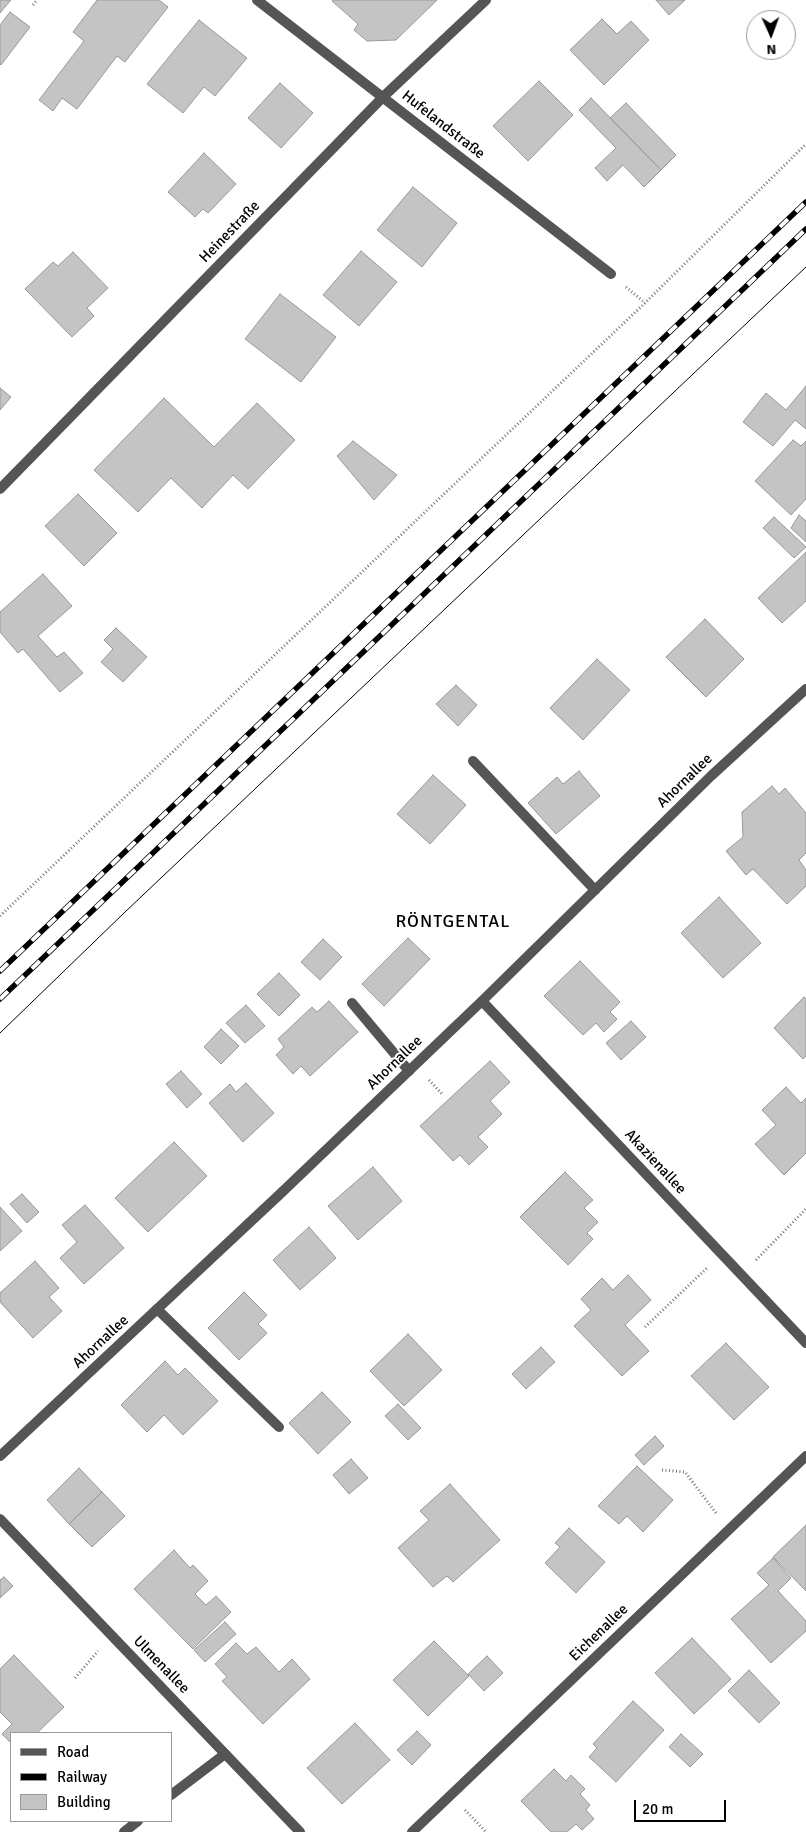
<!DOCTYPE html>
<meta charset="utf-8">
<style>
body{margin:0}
#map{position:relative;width:806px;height:1832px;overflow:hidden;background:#fff;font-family:Signika,sans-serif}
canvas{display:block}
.legend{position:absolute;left:10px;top:1732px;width:162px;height:90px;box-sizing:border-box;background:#fff;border:1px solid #999;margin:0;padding:6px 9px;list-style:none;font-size:15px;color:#000}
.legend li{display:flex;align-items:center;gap:10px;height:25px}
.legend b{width:25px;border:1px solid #999}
.north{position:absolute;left:746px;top:10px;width:50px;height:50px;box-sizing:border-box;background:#fff;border:1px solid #999;border-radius:50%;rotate:178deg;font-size:14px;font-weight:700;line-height:20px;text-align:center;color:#000}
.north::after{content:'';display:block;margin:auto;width:18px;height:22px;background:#000;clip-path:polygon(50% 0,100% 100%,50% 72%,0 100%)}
.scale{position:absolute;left:634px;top:1800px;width:92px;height:22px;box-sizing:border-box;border:2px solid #000;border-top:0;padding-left:6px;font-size:15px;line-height:18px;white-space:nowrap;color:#000;-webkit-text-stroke:4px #fff;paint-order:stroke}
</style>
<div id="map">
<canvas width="806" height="1832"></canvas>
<ul class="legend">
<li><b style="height:6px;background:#555"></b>Road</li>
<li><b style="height:6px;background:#000"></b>Railway</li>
<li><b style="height:14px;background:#c4c4c4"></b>Building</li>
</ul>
<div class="north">N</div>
<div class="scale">20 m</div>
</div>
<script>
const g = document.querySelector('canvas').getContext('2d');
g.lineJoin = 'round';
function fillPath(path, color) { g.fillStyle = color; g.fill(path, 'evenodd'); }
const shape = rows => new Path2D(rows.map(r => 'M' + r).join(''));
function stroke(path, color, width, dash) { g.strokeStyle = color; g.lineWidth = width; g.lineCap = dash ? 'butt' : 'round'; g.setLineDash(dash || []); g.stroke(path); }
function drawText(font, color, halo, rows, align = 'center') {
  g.font = font + ' Signika,sans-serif'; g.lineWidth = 4; g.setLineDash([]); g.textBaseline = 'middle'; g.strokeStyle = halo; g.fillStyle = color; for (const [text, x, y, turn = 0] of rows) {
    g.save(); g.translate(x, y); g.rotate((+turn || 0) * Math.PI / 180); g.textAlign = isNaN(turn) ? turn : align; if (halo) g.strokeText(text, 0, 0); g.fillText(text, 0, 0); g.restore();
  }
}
const building = shape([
 [0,0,11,0,0,13,0,0],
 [97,0,159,0,168,7,125,62,117,56,77,109,62,98,53,111,39,100,84,41,73,32,97,0],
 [333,0,437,0,396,40,367,41,354,30,358,24,332,1,333,0],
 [656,0,685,0,669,15,656,0],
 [10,12,30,27,1,65,0,64,0,25,10,12],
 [602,19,617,34,631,21,649,40,604,85,570,50,602,19],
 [199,20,247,58,215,96,204,87,183,113,147,84,199,20],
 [539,81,573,115,528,161,493,126,539,81],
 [280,83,313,113,281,148,248,118,280,83],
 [591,98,661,170,644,187,623,165,607,181,595,168,616,148,579,110,591,98],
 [626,103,676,155,661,170,610,118,626,103],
 [204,153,236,184,208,213,203,209,195,217,168,192,204,153],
 [413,187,457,223,422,267,377,230,413,187],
 [361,251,397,282,359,326,323,295,361,251],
 [73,252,108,288,87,308,94,316,72,337,25,289,53,262,58,266,73,252],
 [280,294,336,337,301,382,245,339,280,294],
 [806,386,806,429,795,420,773,446,743,422,766,393,786,410,806,386],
 [0,388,11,397,0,410,0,388],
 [164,398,214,447,257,403,295,440,248,489,233,475,202,508,171,478,138,512,94,470,164,398],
 [793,440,801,446,806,441,806,499,791,515,755,481,793,440],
 [353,441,397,475,374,500,337,456,353,441],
 [78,494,117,533,84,566,45,526,78,494],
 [799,515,806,521,806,542,791,528,799,515],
 [774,517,806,547,794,558,763,528,774,517],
 [806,552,806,601,782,623,758,598,806,552],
 [43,574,72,606,38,636,57,657,64,652,83,673,60,692,23,649,18,653,0,632,0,612,43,574],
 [705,619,744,659,706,697,666,657,705,619],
 [116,628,147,657,123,682,101,662,113,649,104,640,116,628],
 [597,659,630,690,583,740,550,708,597,659],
 [456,685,477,705,458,726,436,704,456,685],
 [579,771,600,796,556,834,528,803,557,777,563,784,579,771],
 [433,775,466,805,430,844,397,814,433,775],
 [772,786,779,794,785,788,806,813,806,853,799,860,806,870,806,886,787,904,753,869,746,875,726,851,743,837,742,812,772,786],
 [719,897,761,943,723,978,681,933,719,897],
 [408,938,430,959,384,1006,362,984,408,938],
 [323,939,342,957,320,980,301,962,323,939],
 [580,961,620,1002,610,1012,617,1019,604,1032,596,1023,583,1035,544,996,580,961],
 [279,973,300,995,279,1016,257,994,279,973],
 [804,997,806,999,806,1056,803,1059,774,1028,804,997],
 [329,1001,358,1032,310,1076,301,1066,293,1074,276,1055,284,1047,278,1039,312,1007,317,1012,329,1001],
 [246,1005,265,1026,245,1043,226,1023,246,1005],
 [631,1021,646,1037,621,1060,606,1043,631,1021],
 [221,1029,239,1046,221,1064,204,1047,221,1029],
 [490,1061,510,1082,490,1101,502,1114,478,1137,488,1147,469,1165,460,1155,453,1161,420,1126,490,1061],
 [181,1071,202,1094,187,1108,166,1084,181,1071],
 [246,1083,274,1113,243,1142,209,1103,230,1084,236,1092,246,1083],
 [786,1087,801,1103,806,1098,806,1153,784,1175,755,1144,776,1125,762,1110,786,1087],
 [174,1142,207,1176,148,1232,115,1198,174,1142],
 [373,1167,402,1201,358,1240,328,1206,373,1167],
 [565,1172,593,1200,584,1208,598,1222,587,1233,593,1239,568,1265,520,1217,565,1172],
 [22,1194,39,1212,27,1223,10,1204,22,1194],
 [85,1205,124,1248,84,1284,60,1258,77,1242,62,1225,85,1205],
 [0,1207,22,1231,0,1251,0,1207],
 [309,1227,336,1258,300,1290,273,1260,309,1227],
 [35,1261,59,1288,49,1297,62,1311,33,1338,0,1302,0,1293,35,1261],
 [628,1275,651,1300,625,1325,649,1351,622,1376,574,1326,591,1310,581,1299,602,1278,613,1290,628,1275],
 [244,1292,267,1315,258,1324,267,1333,239,1360,208,1328,244,1292],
 [408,1334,442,1370,404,1406,370,1371,408,1334],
 [726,1343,769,1387,734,1420,691,1376,726,1343],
 [541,1347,555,1362,526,1389,512,1374,541,1347],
 [165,1361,178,1375,185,1368,218,1401,183,1435,164,1415,147,1432,121,1405,165,1361],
 [322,1392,351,1422,318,1454,289,1423,322,1392],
 [398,1404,421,1428,408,1440,385,1416,398,1404],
 [655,1436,664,1446,644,1465,635,1455,655,1436],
 [351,1459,368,1478,349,1494,333,1475,351,1459],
 [637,1466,673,1500,643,1532,627,1516,619,1524,598,1506,637,1466],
 [79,1468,102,1492,69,1524,47,1500,79,1468],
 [450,1484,500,1540,453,1582,447,1576,433,1587,398,1548,429,1520,420,1511,450,1484],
 [102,1492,125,1516,92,1547,69,1524,102,1492],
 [806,1525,806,1591,773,1557,806,1525],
 [569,1528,605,1562,576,1593,545,1563,560,1547,555,1543,569,1528],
 [174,1550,190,1568,193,1565,208,1581,195,1594,206,1605,216,1596,231,1612,193,1649,134,1589,174,1550],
 [773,1558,791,1578,778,1591,806,1621,806,1631,771,1663,731,1619,769,1585,757,1573,773,1558],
 [4,1577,13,1586,0,1598,0,1580,4,1577],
 [225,1622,236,1634,205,1662,194,1650,225,1622],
 [692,1638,731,1679,694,1714,655,1673,692,1638],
 [434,1641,469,1676,428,1716,393,1680,434,1641],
 [236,1643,247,1654,256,1647,279,1672,292,1659,310,1679,263,1724,222,1681,227,1677,215,1664,236,1643],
 [14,1655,64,1707,37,1733,11,1733,11,1743,2,1734,12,1724,0,1712,0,1669,14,1655],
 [487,1656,503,1673,484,1691,468,1674,487,1656],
 [749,1670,780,1703,759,1723,728,1691,749,1670],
 [633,1701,664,1730,616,1782,589,1757,597,1748,593,1744,633,1701],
 [355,1723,390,1760,342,1804,307,1768,355,1723],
 [417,1731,431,1745,412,1765,397,1750,417,1731],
 [681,1734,703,1754,690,1767,669,1747,681,1734],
 [554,1769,566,1781,571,1775,585,1789,580,1794,590,1805,586,1810,594,1819,582,1830,576,1824,567,1832,551,1832,521,1801,554,1769]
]);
const path = shape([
 [33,5,37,0],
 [626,287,645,303],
 [0,916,645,303,806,144],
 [429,1080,442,1094],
 [756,1260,806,1209],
 [645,1327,707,1268],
 [662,1470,685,1472,716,1513],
 [75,1678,98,1651],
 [465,1810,486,1832]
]);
const service = shape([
 [473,761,595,890],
 [352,1003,409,1071],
 [157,1309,279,1427],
 [171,1795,225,1754],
 [124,1832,138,1821]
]);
const minor = shape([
 [257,0,611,274],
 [0,489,383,97,486,0],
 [482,1001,806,1343],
 [0,1456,279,1195,482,1001,711,776,806,689],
 [0,1519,300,1832],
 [412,1832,806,1456]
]);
const tram = shape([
 [0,1033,124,913,806,267]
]);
const rail = shape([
 [0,971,806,202],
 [0,999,806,229]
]);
const streetNames = [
 ["Hufelandstraße",443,125,38],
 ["Heinestraße",230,232,-46],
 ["Ahornallee",685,781,-44],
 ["Ahornallee",395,1063,-44],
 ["Akazienallee",655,1162,47],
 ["Ahornallee",101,1342,-43],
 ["Eichenallee",599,1633,-44],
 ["Ulmenallee",161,1665,46]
];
const quarterNames = [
 ["RÖNTGENTAL",453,922]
];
fillPath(building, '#c4c4c4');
stroke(building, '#999', 1);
stroke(path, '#777', 3, [1, 2.5]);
stroke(service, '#555', 10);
stroke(minor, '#555', 10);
stroke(tram, '#000', 1);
stroke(rail, '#000', 5.5);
stroke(rail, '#fff', 4, [11]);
drawText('15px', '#000', '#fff', streetNames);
g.letterSpacing = '1px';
drawText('18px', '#000', '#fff', quarterNames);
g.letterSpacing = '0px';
</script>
